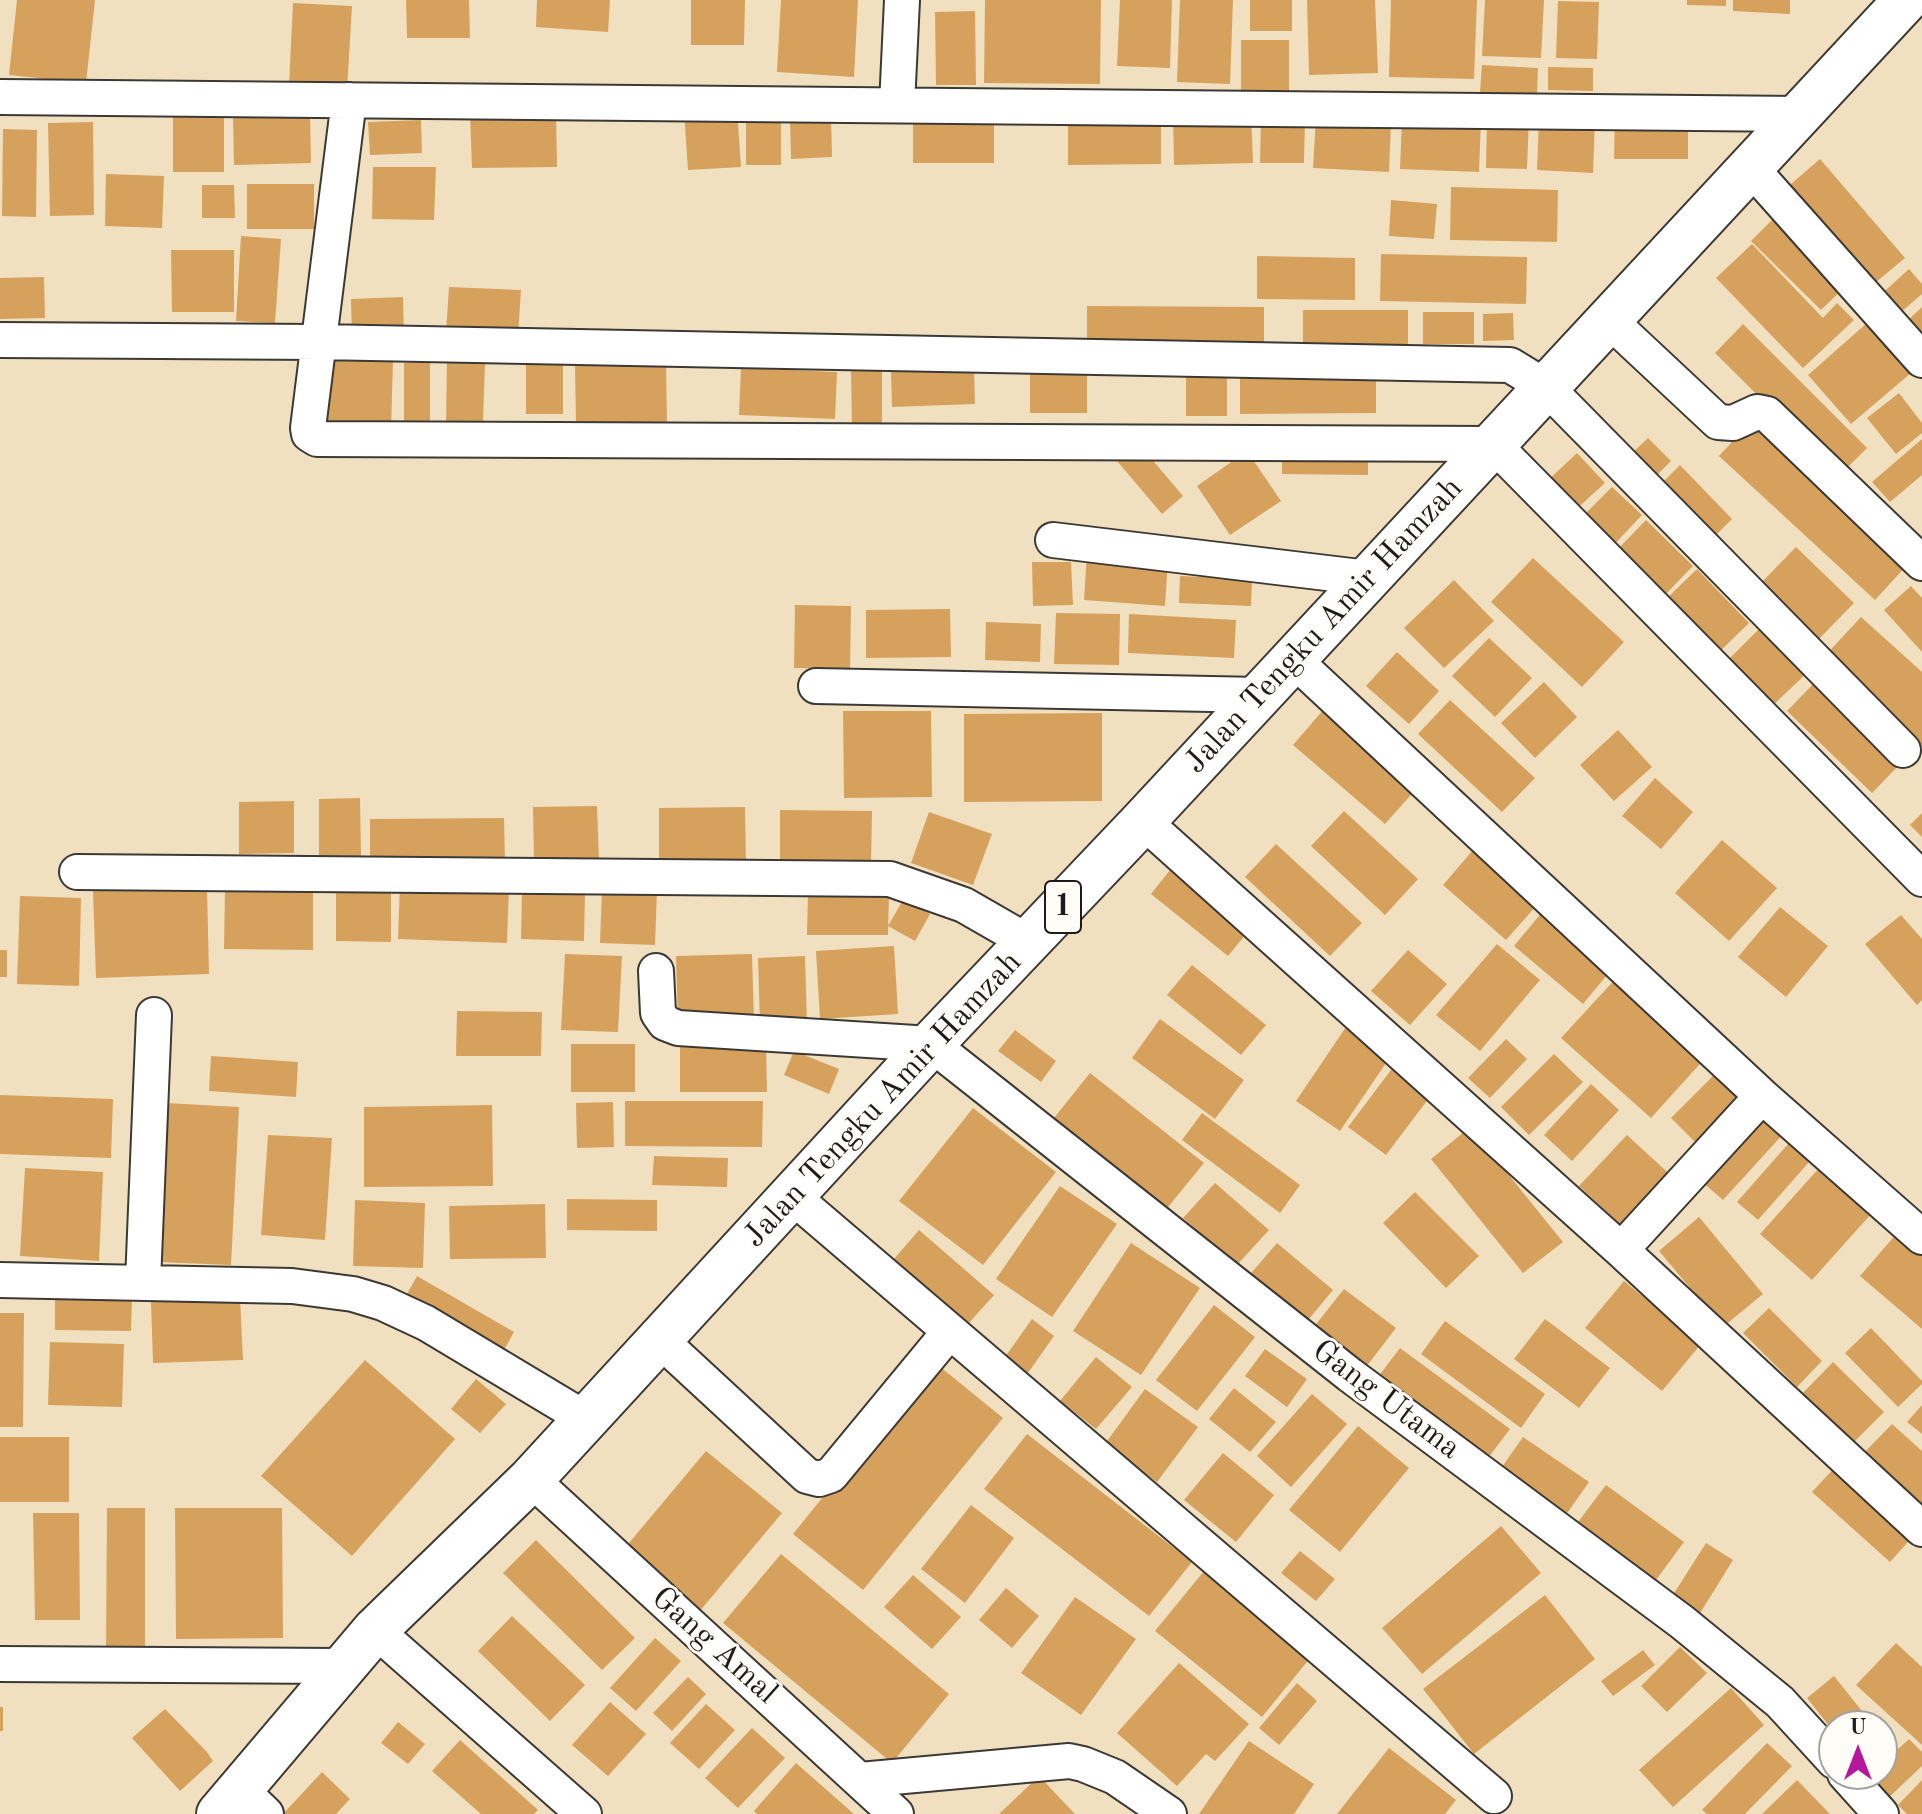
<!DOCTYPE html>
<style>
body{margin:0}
#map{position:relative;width:1922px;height:1814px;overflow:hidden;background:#f1e0c0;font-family:"Old Standard TT",serif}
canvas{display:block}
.north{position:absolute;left:1818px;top:1710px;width:80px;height:80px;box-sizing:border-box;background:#fdfcf7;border:2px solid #a3a29f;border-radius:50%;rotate:0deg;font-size:22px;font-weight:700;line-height:32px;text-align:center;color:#1c1c1c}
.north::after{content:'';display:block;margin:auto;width:28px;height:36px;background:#b5179e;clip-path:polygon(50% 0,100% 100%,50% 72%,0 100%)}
</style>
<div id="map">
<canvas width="1922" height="1814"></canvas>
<div class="north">U</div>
</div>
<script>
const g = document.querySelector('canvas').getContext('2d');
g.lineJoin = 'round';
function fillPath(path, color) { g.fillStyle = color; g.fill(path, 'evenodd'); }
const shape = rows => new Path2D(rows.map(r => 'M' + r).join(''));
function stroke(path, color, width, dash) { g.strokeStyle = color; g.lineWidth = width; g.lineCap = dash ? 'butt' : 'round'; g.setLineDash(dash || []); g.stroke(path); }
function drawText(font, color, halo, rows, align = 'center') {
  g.font = font + ' "Old Standard TT",serif'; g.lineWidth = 6; g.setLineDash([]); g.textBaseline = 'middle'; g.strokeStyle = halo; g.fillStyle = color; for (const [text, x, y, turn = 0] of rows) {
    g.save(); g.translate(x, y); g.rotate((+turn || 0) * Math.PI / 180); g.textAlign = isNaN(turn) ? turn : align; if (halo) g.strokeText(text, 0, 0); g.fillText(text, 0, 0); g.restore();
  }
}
const building = shape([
 [17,0,95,0,86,83,9,75],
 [406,0,469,0,470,38,407,38],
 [537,0,610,0,608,32,536,27],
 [691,0,745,0,744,45,691,45],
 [781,0,858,0,854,77,777,72],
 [985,0,1101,0,1100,84,984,83],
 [1120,0,1172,0,1170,68,1117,66],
 [1180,0,1233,0,1230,84,1177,82],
 [1250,0,1292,0,1292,31,1250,31],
 [1307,0,1375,0,1378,73,1309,75],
 [1391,0,1477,0,1474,79,1389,77],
 [1485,0,1544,0,1541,58,1482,56],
 [1687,0,1726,0,1726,6,1687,5],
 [1733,0,1790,0,1790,14,1733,11],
 [1558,1,1599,2,1597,59,1556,58],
 [293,3,352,6,347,90,289,86],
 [975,11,976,85,936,85,935,12],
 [1241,40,1289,40,1289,92,1241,92],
 [1482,65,1538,68,1537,95,1480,92],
 [1548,67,1593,68,1593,91,1548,90],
 [737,109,741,167,688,170,684,111],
 [556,112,557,167,472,168,470,114],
 [1251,112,1253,163,1174,165,1173,114],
 [310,115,311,163,234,165,233,116],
 [1615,115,1688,116,1688,159,1614,159],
 [173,116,224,116,224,172,173,172],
 [831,116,832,157,791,159,790,117],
 [913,116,994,116,994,163,913,163],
 [1161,117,1161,164,1068,165,1068,118],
 [1316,117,1391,121,1389,172,1313,168],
 [1487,117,1529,118,1527,169,1486,168],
 [746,118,781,118,781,165,746,165],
 [1261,118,1305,118,1304,163,1260,163],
 [1402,118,1481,120,1479,172,1400,169],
 [1539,118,1595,120,1593,173,1537,170],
 [421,120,422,153,370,155,368,122],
 [93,122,94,215,50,216,48,123],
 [3,129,37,130,36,217,2,216],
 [1820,159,1905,258,1869,288,1784,190],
 [373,167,436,167,434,220,372,219],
 [106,174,164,176,162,228,105,226],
 [247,184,314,184,314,229,247,229],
 [202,185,234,185,235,218,202,218],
 [1451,187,1558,190,1557,242,1450,240],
 [1391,200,1437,204,1434,239,1389,236],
 [1778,214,1848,284,1821,310,1751,241],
 [241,236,281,239,275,323,236,321],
 [1752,244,1823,318,1837,303,1854,320,1803,368,1716,278],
 [171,250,234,250,234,312,172,312],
 [1381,254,1527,257,1526,304,1380,301],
 [1257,256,1355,258,1355,300,1257,299],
 [1909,269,1922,284,1922,294,1894,318,1877,298],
 [44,277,45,318,0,319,0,278],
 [449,287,521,290,518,336,446,333],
 [403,297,404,338,352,340,351,299],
 [1087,306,1264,307,1264,351,1087,349],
 [1922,307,1922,341,1905,323],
 [1303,310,1408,310,1408,355,1303,355],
 [1423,312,1474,312,1474,344,1423,344],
 [1513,313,1514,340,1483,341,1483,314],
 [1867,323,1911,373,1851,424,1808,375],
 [1743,324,1867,448,1839,476,1715,353],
 [323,357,393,359,391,431,321,429],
 [447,362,485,362,483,422,446,422],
 [404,363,430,363,430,432,404,432],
 [526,364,563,364,563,414,526,414],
 [666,364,667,423,576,424,575,366],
 [851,367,882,367,882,430,852,430],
 [741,368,837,372,835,419,739,415],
 [974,368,975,404,892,407,891,370],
 [1030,372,1087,372,1087,413,1030,413],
 [1376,373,1376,413,1240,414,1240,374],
 [1186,377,1227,377,1227,416,1186,416],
 [1899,393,1922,423,1922,433,1896,454,1867,418],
 [1752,420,1908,564,1875,600,1719,456],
 [1648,438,1671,461,1650,482,1627,458],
 [1922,439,1922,475,1890,502,1872,482],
 [1138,443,1183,496,1162,514,1117,461],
 [1282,447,1368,448,1368,475,1282,474],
 [1247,451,1281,501,1230,535,1197,486],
 [1577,453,1605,483,1572,513,1544,484],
 [1680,465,1732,519,1709,542,1656,489],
 [1612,487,1642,515,1610,549,1580,519],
 [1646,520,1693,566,1661,599,1614,553],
 [1796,547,1854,603,1817,641,1759,585],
 [1087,553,1168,559,1165,606,1084,600],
 [1533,558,1624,642,1582,687,1491,602],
 [1032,562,1071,562,1073,605,1033,606],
 [1697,569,1749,623,1714,657,1662,603],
 [1180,576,1252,579,1251,606,1179,603],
 [1454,580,1494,621,1444,668,1404,628],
 [1911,586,1922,598,1922,652,1884,610],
 [795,605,851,606,850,669,794,668],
 [950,609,951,657,866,658,866,610],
 [1056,613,1120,614,1119,665,1054,664],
 [1129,614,1236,620,1234,658,1128,653],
 [1861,617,1922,672,1922,750,1822,659],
 [986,622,1041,624,1040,662,985,660],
 [1761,627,1806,674,1770,708,1725,663],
 [1489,638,1532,678,1495,717,1452,676],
 [1397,652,1439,691,1409,724,1366,686],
 [1819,678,1903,761,1872,793,1787,711],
 [1544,682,1577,717,1535,758,1501,723],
 [1450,700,1535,778,1502,812,1418,734],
 [1324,709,1417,788,1385,824,1293,745],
 [843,711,931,711,932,797,844,798],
 [1102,713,1102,801,964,802,964,714],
 [1618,730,1652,767,1614,801,1580,765],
 [1655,778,1693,812,1661,849,1622,816],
 [360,798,361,858,319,859,319,799],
 [294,801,294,853,239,854,239,802],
 [597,806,599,859,534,860,533,807],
 [745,807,746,862,659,863,659,808],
 [780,810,872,811,871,862,780,860],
 [1344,811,1418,879,1385,915,1311,846],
 [929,812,992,834,973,885,911,863],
 [1922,813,1922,837,1910,825],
 [504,818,505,862,370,864,370,819],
 [1722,840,1777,888,1729,941,1675,893],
 [1276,844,1362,923,1330,956,1245,877],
 [1473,850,1537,905,1506,940,1443,885],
 [1178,860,1256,922,1228,956,1151,894],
 [400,883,509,887,507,943,398,939],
 [225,887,313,888,313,950,224,949],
 [336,887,391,887,391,942,336,941],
 [602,887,657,889,655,945,600,943],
 [207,888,209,974,96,978,93,891],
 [522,892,585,894,584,941,521,939],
 [808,892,889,894,888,935,807,935],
 [20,896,81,898,79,986,17,984],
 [903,900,930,914,915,941,888,926],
 [1780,907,1828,946,1786,997,1738,957],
 [1543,911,1612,969,1583,1004,1514,946],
 [1901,915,1922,939,1922,1000,1917,1005,1865,944],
 [1497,944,1540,980,1480,1051,1436,1015],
 [894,946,898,1014,820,1019,816,951],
 [0,950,7,950,7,977,0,977],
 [1408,950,1447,984,1410,1025,1371,991],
 [565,954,622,956,618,1032,561,1030],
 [752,954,754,1020,678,1022,676,956],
 [805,956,807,1023,760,1025,758,958],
 [1192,965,1266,1025,1241,1055,1167,995],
 [1619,975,1708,1055,1651,1118,1561,1038],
 [457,1011,542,1012,541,1056,456,1056],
 [1160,1019,1244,1080,1215,1119,1132,1058],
 [1346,1027,1390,1057,1340,1131,1296,1101],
 [1015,1030,1056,1061,1041,1082,998,1051],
 [1506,1039,1527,1059,1490,1098,1468,1078],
 [680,1042,766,1042,767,1092,680,1092],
 [571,1044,635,1044,635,1092,571,1092],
 [794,1051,839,1069,829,1094,784,1075],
 [1554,1054,1583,1082,1529,1135,1501,1107],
 [211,1056,298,1062,296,1097,209,1091],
 [1394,1066,1432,1094,1386,1155,1348,1127],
 [1720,1069,1746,1096,1697,1144,1671,1118],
 [1090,1073,1204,1163,1164,1212,1050,1123],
 [1591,1084,1619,1110,1572,1161,1544,1135],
 [0,1095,113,1099,111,1158,0,1154],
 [625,1101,763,1101,762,1147,625,1146],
 [613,1102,614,1147,577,1148,576,1103],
 [166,1103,239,1107,231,1265,158,1262],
 [492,1105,493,1186,364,1187,364,1107],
 [973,1108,1056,1172,983,1265,899,1201],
 [1762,1110,1786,1131,1723,1200,1699,1179],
 [1202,1113,1300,1185,1280,1213,1182,1140],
 [1470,1127,1563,1242,1523,1273,1431,1159],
 [268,1135,332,1138,325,1240,261,1235],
 [1627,1135,1677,1181,1629,1232,1579,1186],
 [1796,1135,1817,1153,1758,1220,1737,1202],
 [654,1156,728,1158,727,1187,652,1185],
 [1828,1158,1880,1204,1812,1280,1760,1234],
 [25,1168,103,1172,99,1261,20,1256],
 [1215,1183,1269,1230,1237,1265,1183,1218],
 [1060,1186,1117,1224,1052,1317,996,1279],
 [1415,1192,1479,1256,1446,1288,1383,1223],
 [567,1199,657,1200,657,1231,567,1230],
 [355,1200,425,1203,423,1268,353,1266],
 [545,1204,546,1258,450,1259,449,1206],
 [1699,1217,1763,1294,1723,1327,1659,1251],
 [919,1230,994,1295,968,1324,894,1259],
 [1898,1232,1922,1253,1922,1329,1860,1276],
 [1131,1243,1200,1288,1141,1375,1073,1331],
 [1277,1243,1333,1290,1304,1325,1247,1278],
 [417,1276,514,1332,499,1359,402,1303],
 [1624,1281,1701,1344,1662,1391,1585,1328],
 [1344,1289,1396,1328,1366,1367,1313,1328],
 [55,1296,132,1297,131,1331,55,1330],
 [240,1298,243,1360,153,1363,151,1301],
 [1214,1305,1255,1337,1197,1411,1156,1380],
 [1769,1308,1822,1361,1797,1387,1743,1333],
 [0,1313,24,1313,23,1427,0,1427],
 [1032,1319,1054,1336,1028,1373,1005,1357],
 [1545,1319,1610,1368,1579,1408,1514,1359],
 [1445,1321,1545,1394,1521,1428,1421,1354],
 [1871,1328,1922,1381,1922,1384,1898,1407,1845,1353],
 [50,1342,124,1344,122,1407,48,1405],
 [1400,1348,1510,1429,1485,1462,1375,1381],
 [1265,1349,1307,1379,1287,1407,1245,1376],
 [1096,1357,1132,1387,1096,1429,1060,1401],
 [365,1360,455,1439,352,1556,261,1476],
 [933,1361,1003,1418,863,1590,793,1534],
 [1833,1362,1884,1412,1848,1448,1797,1399],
 [476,1379,506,1404,480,1433,451,1409],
 [1234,1388,1276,1422,1250,1452,1209,1419],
 [1145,1389,1198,1427,1157,1482,1105,1444],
 [1312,1394,1347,1424,1291,1487,1257,1456],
 [1922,1405,1922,1434,1907,1422],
 [1892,1424,1922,1451,1922,1515,1860,1457],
 [1358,1426,1409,1468,1340,1552,1289,1510],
 [1027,1434,1192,1562,1149,1616,984,1489],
 [0,1437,69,1437,69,1502,0,1502],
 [1523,1437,1589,1482,1563,1519,1497,1474],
 [706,1451,782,1513,699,1612,624,1549],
 [1223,1453,1274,1495,1236,1542,1184,1500],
 [1837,1465,1915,1534,1890,1562,1812,1492],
 [1606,1485,1684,1542,1653,1584,1575,1526],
 [971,1505,1014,1538,965,1603,921,1569],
 [107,1508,145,1508,145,1650,106,1650],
 [175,1508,282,1508,283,1638,176,1639],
 [33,1513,79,1513,80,1620,35,1620],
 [1501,1526,1541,1573,1422,1674,1382,1628],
 [536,1540,635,1638,602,1670,503,1573],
 [1706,1543,1733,1560,1699,1615,1671,1598],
 [1300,1551,1335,1579,1316,1601,1281,1573],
 [781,1554,949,1694,892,1763,723,1623],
 [1204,1571,1311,1657,1262,1717,1155,1631],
 [913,1575,961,1617,932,1649,884,1607],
 [1006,1588,1039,1616,1012,1648,979,1620],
 [1545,1595,1595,1659,1474,1754,1423,1689],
 [1075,1597,1136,1639,1081,1715,1021,1673],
 [512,1616,585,1685,550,1721,478,1651],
 [655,1638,681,1661,636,1711,610,1688],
 [1896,1643,1922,1667,1922,1745,1856,1685],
 [1680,1647,1707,1673,1667,1712,1641,1686],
 [1643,1650,1655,1665,1613,1696,1601,1681],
 [1179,1663,1249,1724,1215,1761,1206,1754,1177,1786,1117,1733],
 [1834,1676,1874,1726,1834,1726,1834,1732,1807,1698],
 [688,1677,706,1694,672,1731,653,1713],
 [1297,1683,1317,1701,1279,1745,1259,1728],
 [1731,1688,1764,1725,1673,1807,1639,1770],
 [610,1702,646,1734,608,1776,572,1745],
 [706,1704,735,1730,699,1769,670,1743],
 [0,1707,3,1707,3,1731,0,1731],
 [165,1709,207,1752,213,1761,180,1791,132,1738],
 [398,1722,425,1744,408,1764,381,1743],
 [752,1728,785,1758,738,1808,705,1778],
 [1882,1735,1891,1747,1882,1754],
 [1909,1739,1922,1752,1922,1766,1884,1802,1864,1781,1872,1774,1882,1774,1882,1764],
 [460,1740,538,1810,534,1814,481,1814,432,1771],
 [1249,1741,1314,1784,1294,1814,1199,1814],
 [1767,1743,1792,1766,1745,1814,1707,1814,1702,1810],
 [1389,1748,1456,1800,1445,1814,1337,1814],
 [796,1763,854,1814,757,1814,754,1811],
 [322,1772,350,1799,336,1814,283,1814],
 [1039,1776,1075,1814,999,1814],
 [1797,1780,1830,1814,1762,1814],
 [1922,1780,1922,1814,1907,1814,1898,1805]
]);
const street = shape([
 [0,97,1801,114],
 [349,100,308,428,309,434,317,439,1493,444,1922,879],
 [897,105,902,0],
 [1751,168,1922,360],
 [1609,320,1718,422,1733,423,1757,412,1767,414,1922,563],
 [0,340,319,342,1510,365,1546,387,1903,750],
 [1053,540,1368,578],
 [1293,659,1762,1096,1922,1237],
 [816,686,1260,695],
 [1143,821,1621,1250,1922,1529],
 [77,872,890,879,964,905,1030,943],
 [656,971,658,1013,665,1023,678,1028,931,1044,1350,1375,1682,1622,1780,1702,1834,1761],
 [793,1197,1494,1796],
 [1621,1250,1762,1096],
 [0,1280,292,1286,353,1294,383,1303,426,1323,586,1419],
 [143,1282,154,1015],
 [660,1340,807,1476,819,1479,831,1475,950,1331],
 [531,1479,896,1814],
 [375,1630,584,1814],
 [0,1664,342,1666],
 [1845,1774,1881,1814],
 [860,1780,1069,1761,1083,1764,1115,1777,1169,1814],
 [241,1790,266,1814]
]);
const primary = shape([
 [219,1814,375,1630,531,1479,931,1044,1143,821,1906,0]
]);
const shields = [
 [1063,907,36]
];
const shieldNames = [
 ["1",1063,907]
];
const streetNames = [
 ["Jalan Tengku Amir Hamzah",1324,626,-47],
 ["Jalan Tengku Amir Hamzah",883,1100,-47],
 ["Gang Utama",1386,1400,37],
 ["Gang Amal",714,1646,42]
];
fillPath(building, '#d6a15d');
stroke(street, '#3c3935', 38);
stroke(primary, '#3c3935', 48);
stroke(street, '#fff', 34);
stroke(primary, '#fff', 44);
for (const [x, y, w] of shields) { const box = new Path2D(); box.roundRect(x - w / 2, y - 26, w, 52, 6); g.fillStyle = '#fdfcf7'; g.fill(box); stroke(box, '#1c1c1c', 2); }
drawText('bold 30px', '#1c1c1c', null, shieldNames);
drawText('32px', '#1c1c1c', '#fdfcf7', streetNames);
</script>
